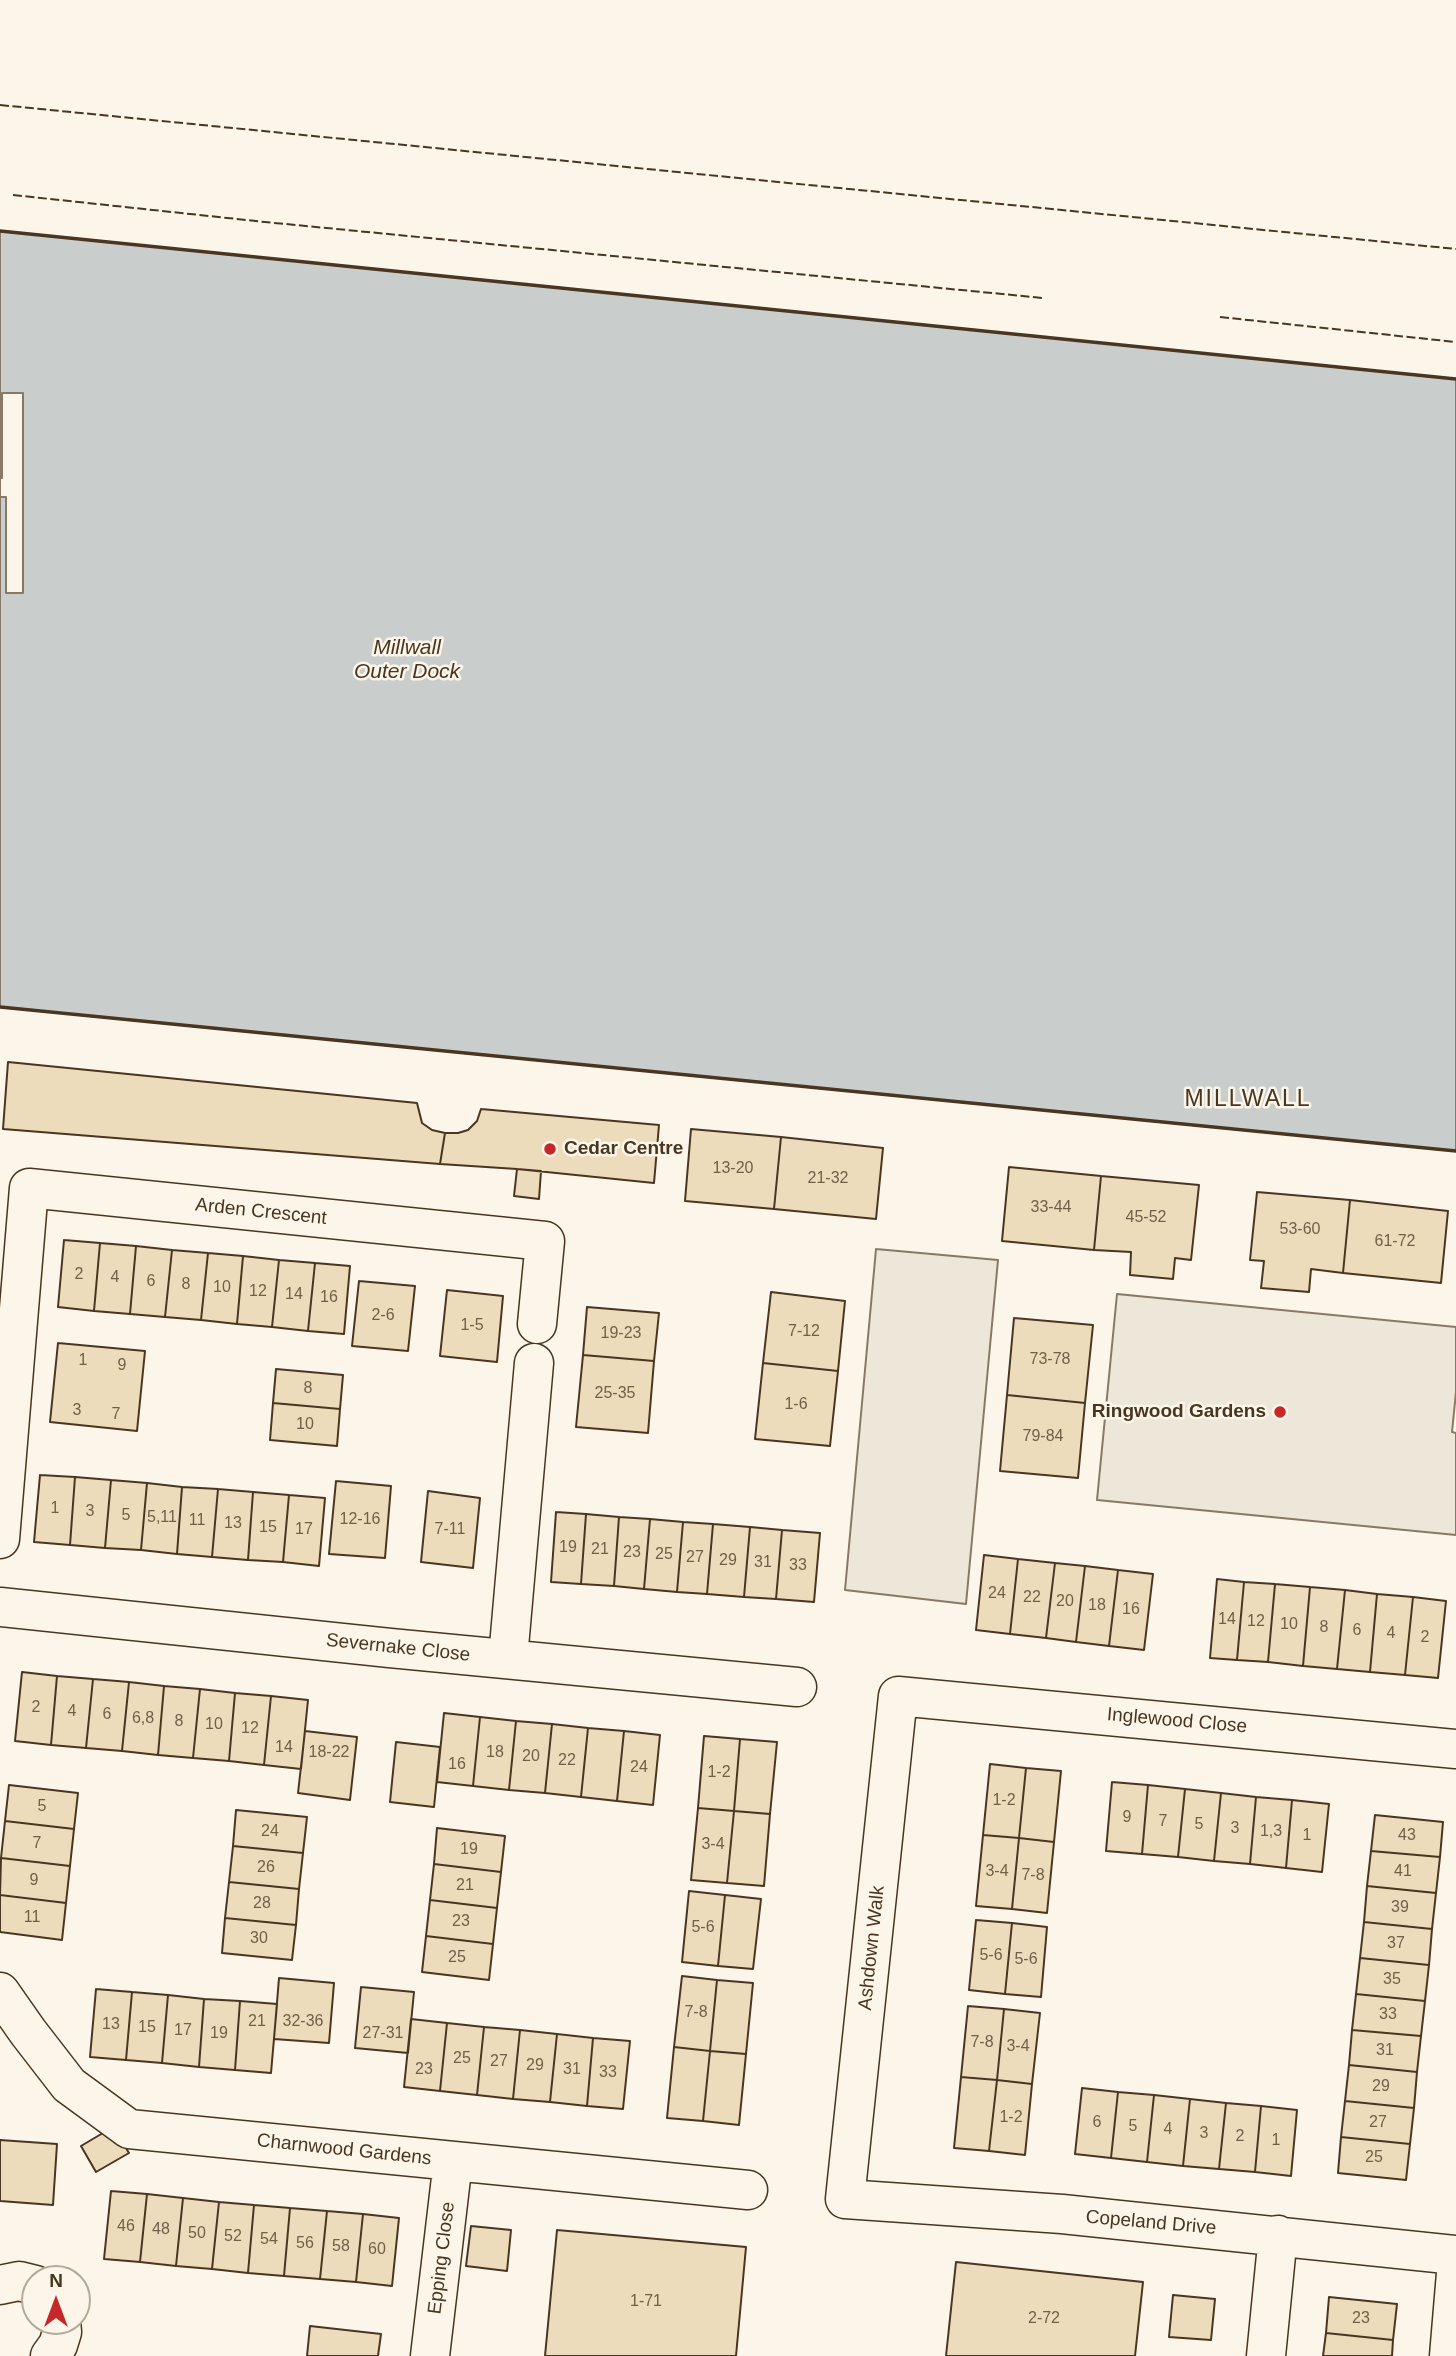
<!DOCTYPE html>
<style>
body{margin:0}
#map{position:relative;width:1456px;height:2356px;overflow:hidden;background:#fbf6e9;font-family:Helvetica,sans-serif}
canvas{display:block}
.north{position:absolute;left:21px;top:2265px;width:70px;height:70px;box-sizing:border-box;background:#fbf6e9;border:2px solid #b4a999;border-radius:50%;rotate:0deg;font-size:19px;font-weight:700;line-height:28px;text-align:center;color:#4a3520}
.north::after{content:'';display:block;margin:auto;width:24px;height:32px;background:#c62828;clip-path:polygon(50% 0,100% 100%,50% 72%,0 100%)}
</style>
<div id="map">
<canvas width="1456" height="2356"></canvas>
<div class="north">N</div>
</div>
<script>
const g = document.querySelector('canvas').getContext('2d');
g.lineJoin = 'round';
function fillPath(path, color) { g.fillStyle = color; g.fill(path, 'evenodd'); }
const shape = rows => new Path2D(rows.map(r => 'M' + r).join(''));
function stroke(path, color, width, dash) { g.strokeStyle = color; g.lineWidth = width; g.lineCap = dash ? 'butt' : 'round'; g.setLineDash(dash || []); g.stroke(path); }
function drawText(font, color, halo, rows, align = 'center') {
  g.font = font + ' Helvetica,sans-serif'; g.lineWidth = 5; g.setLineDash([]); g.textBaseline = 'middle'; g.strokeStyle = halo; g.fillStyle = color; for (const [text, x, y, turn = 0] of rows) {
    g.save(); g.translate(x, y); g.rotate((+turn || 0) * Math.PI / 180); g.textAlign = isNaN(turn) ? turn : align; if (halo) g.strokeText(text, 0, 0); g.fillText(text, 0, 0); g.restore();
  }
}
const parking = shape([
 [876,1249,998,1260,966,1604,845,1590,876,1249],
 [1117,1294,1456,1327,1456,1392,1452,1432,1456,1433,1456,1535,1097,1500,1117,1294]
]);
const water = shape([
 [0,231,1456,379,1456,1151,0,1007,0,231]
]);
const pier = shape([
 [2,393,23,393,23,593,6,593,6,497,0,497,0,478,2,478,2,393]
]);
const building = shape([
 [8,1062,417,1103,422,1123,432,1130,445,1133,440,1164,3,1129,8,1062],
 [481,1109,659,1125,654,1183,517,1169,440,1164,445,1133,458,1133,468,1130,477,1121,481,1109],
 [691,1129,781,1137,774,1209,685,1201,691,1129],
 [781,1137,883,1148,876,1219,774,1209,781,1137],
 [1009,1167,1101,1176,1094,1250,1002,1241,1009,1167],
 [517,1169,541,1171,539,1199,514,1196,517,1169],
 [1101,1176,1199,1185,1191,1260,1175,1258,1173,1279,1130,1275,1131,1252,1094,1250,1101,1176],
 [1257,1192,1350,1200,1343,1273,1311,1269,1309,1292,1261,1288,1264,1261,1250,1260,1257,1192],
 [1350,1200,1448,1211,1441,1283,1343,1273,1350,1200],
 [64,1240,100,1243,94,1311,58,1307,64,1240],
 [100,1243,136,1246,130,1314,94,1311,100,1243],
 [136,1246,172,1250,165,1317,130,1314,136,1246],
 [172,1250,208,1253,201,1320,165,1317,172,1250],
 [208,1253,243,1256,237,1324,201,1320,208,1253],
 [243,1256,279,1260,272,1327,237,1324,243,1256],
 [279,1260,315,1263,308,1331,272,1327,279,1260],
 [315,1263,350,1266,344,1334,308,1331,315,1263],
 [359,1281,415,1286,408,1351,352,1346,359,1281],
 [447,1290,503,1296,497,1362,440,1356,447,1290],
 [771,1292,845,1301,838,1371,763,1363,771,1292],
 [587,1307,659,1313,654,1361,583,1355,587,1307],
 [1014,1318,1093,1325,1085,1403,1007,1395,1014,1318],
 [58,1343,145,1351,137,1431,50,1422,58,1343],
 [583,1355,654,1361,648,1433,576,1427,583,1355],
 [763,1363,838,1371,830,1446,755,1439,763,1363],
 [276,1369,343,1375,340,1409,273,1403,276,1369],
 [1007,1395,1085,1403,1078,1478,1000,1471,1007,1395],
 [273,1403,340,1409,337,1446,270,1440,273,1403],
 [40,1475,75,1477,70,1545,34,1542,40,1475],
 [75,1477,111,1480,105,1548,70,1545,75,1477],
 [111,1480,147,1483,141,1550,105,1548,111,1480],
 [336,1481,391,1486,385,1558,329,1554,336,1481],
 [147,1483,182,1487,177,1554,141,1550,147,1483],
 [182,1487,218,1489,212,1557,177,1554,182,1487],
 [218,1489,253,1492,248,1560,212,1557,218,1489],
 [428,1491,480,1498,473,1568,421,1562,428,1491],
 [253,1492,289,1495,283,1562,248,1560,253,1492],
 [289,1495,325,1498,319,1566,283,1562,289,1495],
 [556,1512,586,1514,581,1584,551,1582,556,1512],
 [586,1514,619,1517,614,1586,581,1584,586,1514],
 [619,1517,650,1519,644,1589,614,1586,619,1517],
 [650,1519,683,1522,677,1592,644,1589,650,1519],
 [683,1522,713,1524,707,1594,677,1592,683,1522],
 [713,1524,750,1527,744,1597,707,1594,713,1524],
 [750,1527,782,1530,776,1599,744,1597,750,1527],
 [782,1530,820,1533,814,1602,776,1599,782,1530],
 [984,1555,1018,1559,1010,1634,976,1630,984,1555],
 [1018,1559,1055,1563,1046,1638,1010,1634,1018,1559],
 [1055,1563,1085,1566,1076,1642,1046,1638,1055,1563],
 [1085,1566,1118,1570,1109,1646,1076,1642,1085,1566],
 [1118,1570,1153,1574,1144,1650,1109,1646,1118,1570],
 [1217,1579,1244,1582,1237,1660,1210,1658,1217,1579],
 [1244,1582,1275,1584,1268,1662,1237,1660,1244,1582],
 [1275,1584,1310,1587,1303,1666,1268,1662,1275,1584],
 [1310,1587,1345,1590,1337,1669,1303,1666,1310,1587],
 [1345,1590,1377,1594,1370,1672,1337,1669,1345,1590],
 [1377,1594,1413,1597,1405,1675,1370,1672,1377,1594],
 [1413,1597,1446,1601,1438,1678,1405,1675,1413,1597],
 [22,1672,57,1676,51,1745,15,1741,22,1672],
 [57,1676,93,1679,86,1748,51,1745,57,1676],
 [93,1679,129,1682,122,1751,86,1748,93,1679],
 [129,1682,164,1686,158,1755,122,1751,129,1682],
 [164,1686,200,1689,193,1758,158,1755,164,1686],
 [200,1689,235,1693,229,1761,193,1758,200,1689],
 [235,1693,271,1696,264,1765,229,1761,235,1693],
 [271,1696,308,1700,301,1769,264,1765,271,1696],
 [444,1713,480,1717,473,1786,437,1782,444,1713],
 [480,1717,516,1721,509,1790,473,1786,480,1717],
 [516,1721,552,1724,545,1793,509,1790,516,1721],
 [552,1724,588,1728,581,1797,545,1793,552,1724],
 [588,1728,624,1731,617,1801,581,1797,588,1728],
 [305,1731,357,1737,350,1800,298,1793,305,1731],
 [624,1731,660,1735,653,1805,617,1801,624,1731],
 [704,1736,740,1739,734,1811,698,1808,704,1736],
 [740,1739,777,1742,770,1814,734,1811,740,1739],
 [396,1742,440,1747,434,1807,390,1802,396,1742],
 [990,1764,1026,1768,1019,1838,983,1835,990,1764],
 [1026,1768,1061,1771,1054,1842,1019,1838,1026,1768],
 [1112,1782,1148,1785,1142,1854,1106,1851,1112,1782],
 [9,1785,78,1793,74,1829,5,1821,9,1785],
 [1148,1785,1185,1789,1178,1857,1142,1854,1148,1785],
 [1185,1789,1221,1793,1214,1861,1178,1857,1185,1789],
 [1221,1793,1256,1797,1250,1864,1214,1861,1221,1793],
 [1256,1797,1292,1800,1286,1868,1250,1864,1256,1797],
 [1292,1800,1329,1804,1322,1872,1286,1868,1292,1800],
 [698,1808,734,1811,727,1883,691,1880,698,1808],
 [236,1810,307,1817,303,1853,233,1846,236,1810],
 [734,1811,770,1814,764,1886,727,1883,734,1811],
 [1375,1815,1443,1822,1440,1857,1371,1851,1375,1815],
 [5,1821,74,1829,70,1866,1,1858,5,1821],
 [437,1828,505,1836,501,1872,434,1864,437,1828],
 [983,1835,1019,1838,1012,1909,976,1906,983,1835],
 [1019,1838,1054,1842,1047,1913,1012,1909,1019,1838],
 [233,1846,303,1853,299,1889,229,1882,233,1846],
 [1371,1851,1440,1857,1436,1893,1367,1886,1371,1851],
 [1,1858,70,1866,66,1903,0,1895,1,1858],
 [434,1864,501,1872,497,1908,430,1900,434,1864],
 [229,1882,299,1889,296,1925,225,1918,229,1882],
 [1367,1886,1436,1893,1432,1929,1364,1922,1367,1886],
 [689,1891,725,1895,718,1966,682,1962,689,1891],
 [0,1895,66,1903,62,1940,0,1932,0,1895],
 [725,1895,761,1899,753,1969,718,1966,725,1895],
 [430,1900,497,1908,493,1944,426,1936,430,1900],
 [225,1918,296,1925,292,1960,222,1953,225,1918],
 [976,1920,1012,1923,1005,1994,969,1990,976,1920],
 [1364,1922,1432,1929,1429,1965,1360,1958,1364,1922],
 [1012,1923,1047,1927,1041,1997,1005,1994,1012,1923],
 [426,1936,493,1944,489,1980,422,1972,426,1936],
 [1360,1958,1429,1965,1425,2001,1356,1994,1360,1958],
 [682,1976,717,1980,710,2051,674,2047,682,1976],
 [279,1978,334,1983,329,2043,274,2039,279,1978],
 [717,1980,753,1983,746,2054,710,2051,717,1980],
 [361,1987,414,1992,408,2053,355,2048,361,1987],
 [96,1989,132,1992,126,2060,90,2057,96,1989],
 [132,1992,168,1995,162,2063,126,2060,132,1992],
 [1356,1994,1425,2001,1421,2036,1352,2030,1356,1994],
 [168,1995,204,1999,199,2067,162,2063,168,1995],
 [204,1999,240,2001,235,2070,199,2067,204,1999],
 [240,2001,277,2004,271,2073,235,2070,240,2001],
 [968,2006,1004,2009,997,2080,961,2077,968,2006],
 [1004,2009,1040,2013,1032,2084,997,2080,1004,2009],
 [411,2019,447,2023,440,2091,404,2087,411,2019],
 [447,2023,484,2027,477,2095,440,2091,447,2023],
 [484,2027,520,2030,513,2099,477,2095,484,2027],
 [520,2030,557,2034,550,2102,513,2099,520,2030],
 [1352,2030,1421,2036,1417,2072,1349,2065,1352,2030],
 [557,2034,593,2038,587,2106,550,2102,557,2034],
 [593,2038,630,2041,623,2109,587,2106,593,2038],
 [674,2047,710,2051,703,2121,667,2118,674,2047],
 [710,2051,746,2054,739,2125,703,2121,710,2051],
 [1349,2065,1417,2072,1414,2108,1345,2101,1349,2065],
 [961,2077,997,2080,989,2151,954,2148,961,2077],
 [997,2080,1032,2084,1025,2155,989,2151,997,2080],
 [1082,2088,1118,2092,1111,2158,1075,2154,1082,2088],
 [1118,2092,1154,2095,1147,2162,1111,2158,1118,2092],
 [1154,2095,1190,2099,1183,2166,1147,2162,1154,2095],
 [1190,2099,1226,2103,1219,2169,1183,2166,1190,2099],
 [1345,2101,1414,2108,1410,2144,1341,2137,1345,2101],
 [1226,2103,1261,2106,1255,2172,1219,2169,1226,2103],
 [1261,2106,1297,2110,1291,2176,1255,2172,1261,2106],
 [113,2127,129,2153,96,2172,81,2146,113,2127],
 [1341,2137,1410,2144,1406,2180,1338,2173,1341,2137],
 [0,2140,57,2144,53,2205,0,2201,0,2140],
 [111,2191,147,2194,140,2262,104,2259,111,2191],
 [147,2194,183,2198,176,2266,140,2262,147,2194],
 [183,2198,219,2202,212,2269,176,2266,183,2198],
 [219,2202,254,2205,248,2273,212,2269,219,2202],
 [254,2205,290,2208,284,2276,248,2273,254,2205],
 [290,2208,327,2211,320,2279,284,2276,290,2208],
 [327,2211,363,2214,356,2282,320,2279,327,2211],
 [363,2214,399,2218,392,2286,356,2282,363,2214],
 [471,2226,511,2230,507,2271,466,2266,471,2226],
 [557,2230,746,2247,736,2356,545,2356,557,2230],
 [956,2262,1143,2282,1135,2356,946,2356,956,2262],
 [1173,2295,1215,2299,1211,2340,1169,2337,1173,2295],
 [1329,2297,1397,2304,1393,2340,1326,2333,1329,2297],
 [310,2326,381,2334,378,2356,307,2356,310,2326],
 [1326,2333,1393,2340,1392,2356,1323,2356,1326,2333]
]);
const street = shape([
 [0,1539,29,1188,545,1241,537,1324],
 [0,1607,390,1648,797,1687],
 [508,1658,534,1363],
 [1456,1749,898,1696,845,2199,1062,2214,1456,2255],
 [0,1992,28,2032,69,2085,129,2129,748,2190],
 [0,2285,19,2281,35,2285],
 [50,2356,58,2345,62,2332,61,2321],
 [430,2356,453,2161],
 [1266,2356,1278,2235],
 [1449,2356,1456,2273]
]);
const fence = shape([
 [0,105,1456,249],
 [13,195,265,222,1043,298],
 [1220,317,1456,342]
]);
const wall = shape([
 [0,231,1456,379],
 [0,1007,1456,1151]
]);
const markers = [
 [550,1149,7,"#c62828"],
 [1280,1412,7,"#c62828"]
];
const numberNames = [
 ["13-20",733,1169],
 ["21-32",828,1179],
 ["33-44",1051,1208],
 ["45-52",1146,1218],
 ["53-60",1300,1230],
 ["61-72",1395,1242],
 ["2",79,1275],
 ["4",115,1278],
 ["6",151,1282],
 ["8",186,1285],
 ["10",222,1288],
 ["12",258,1292],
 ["14",294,1295],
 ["16",329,1298],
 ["2-6",383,1316],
 ["1-5",472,1326],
 ["7-12",804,1332],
 ["19-23",621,1334],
 ["73-78",1050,1360],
 ["1",83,1361],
 ["9",122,1366],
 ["8",308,1389],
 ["25-35",615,1394],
 ["1-6",796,1405],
 ["3",77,1411],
 ["7",116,1415],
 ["10",305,1425],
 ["79-84",1043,1437],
 ["1",55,1509],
 ["3",90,1512],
 ["5",126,1516],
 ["5,11",162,1518],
 ["12-16",360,1520],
 ["11",197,1521],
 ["13",233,1524],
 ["15",268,1528],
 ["17",304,1530],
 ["7-11",450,1530],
 ["19",568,1548],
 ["21",600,1550],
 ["23",632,1553],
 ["25",664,1555],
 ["27",695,1558],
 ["29",728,1561],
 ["31",763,1563],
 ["33",798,1566],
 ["24",997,1594],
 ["22",1032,1598],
 ["20",1065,1602],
 ["18",1097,1606],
 ["16",1131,1610],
 ["14",1227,1620],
 ["12",1256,1622],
 ["10",1289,1625],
 ["8",1324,1628],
 ["6",1357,1631],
 ["4",1391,1634],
 ["2",1425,1638],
 ["2",36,1708],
 ["4",72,1712],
 ["6",107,1715],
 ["6,8",143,1719],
 ["8",179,1722],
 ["10",214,1725],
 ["12",250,1729],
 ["14",284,1748],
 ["18-22",329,1753],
 ["18",495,1753],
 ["20",531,1757],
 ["22",567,1761],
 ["16",457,1765],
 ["24",639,1768],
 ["1-2",719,1773],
 ["1-2",1004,1801],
 ["5",42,1807],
 ["9",1127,1818],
 ["7",1163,1822],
 ["5",1199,1825],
 ["3",1235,1829],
 ["24",270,1832],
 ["1,3",1271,1832],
 ["1",1307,1836],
 ["43",1407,1836],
 ["7",37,1844],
 ["3-4",713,1845],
 ["19",469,1850],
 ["26",266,1868],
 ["3-4",997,1872],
 ["41",1403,1872],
 ["7-8",1033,1876],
 ["9",34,1881],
 ["21",465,1886],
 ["28",262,1904],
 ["39",1400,1908],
 ["11",32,1918],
 ["23",461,1922],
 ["5-6",703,1928],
 ["30",259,1939],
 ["37",1396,1944],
 ["5-6",991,1956],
 ["25",457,1958],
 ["5-6",1026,1960],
 ["35",1392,1980],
 ["7-8",696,2013],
 ["33",1388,2015],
 ["21",257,2022],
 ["32-36",303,2022],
 ["13",111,2025],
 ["15",147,2028],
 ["17",183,2031],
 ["19",219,2034],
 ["27-31",383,2034],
 ["7-8",982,2043],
 ["3-4",1018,2047],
 ["31",1385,2051],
 ["25",462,2059],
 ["27",499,2062],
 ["29",535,2066],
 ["23",424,2070],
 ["31",572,2070],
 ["33",608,2073],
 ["29",1381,2087],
 ["1-2",1011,2118],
 ["6",1097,2123],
 ["27",1378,2123],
 ["5",1133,2127],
 ["4",1168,2130],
 ["3",1204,2134],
 ["2",1240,2137],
 ["1",1276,2141],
 ["25",1374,2158],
 ["46",126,2227],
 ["48",161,2230],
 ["50",197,2234],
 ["52",233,2237],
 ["54",269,2240],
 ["56",305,2244],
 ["58",341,2247],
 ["60",377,2250],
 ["1-71",646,2302],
 ["2-72",1044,2319],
 ["23",1361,2319]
];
const poiNames = [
 ["Cedar Centre",564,1149],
 ["Ringwood Gardens",1266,1412,"right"]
];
const streetNames = [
 ["Arden Crescent",261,1212,6],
 ["Severnake Close",398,1648,6],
 ["Inglewood Close",1177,1721,5],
 ["Ashdown Walk",872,1948,-84],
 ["Charnwood Gardens",344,2150,6],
 ["Copeland Drive",1151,2223,5],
 ["Epping Close",442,2258,-83]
];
const waterNames = [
 ["Millwall",407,648],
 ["Outer Dock",407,672]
];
const quarterNames = [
 ["MILLWALL",1248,1100]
];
fillPath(parking, '#ede7d9');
stroke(parking, '#887966', 2);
fillPath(water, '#c9cecd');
stroke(water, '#887966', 2);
fillPath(pier, '#fbf6e9');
stroke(pier, '#887966', 2);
fillPath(building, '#ecdcbc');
stroke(building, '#4a3520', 2);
stroke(street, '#4a3520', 41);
stroke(street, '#fbf6e9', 38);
stroke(fence, '#4a3520', 2, [9, 3.5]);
stroke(wall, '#4a3520', 3.5);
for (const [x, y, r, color] of markers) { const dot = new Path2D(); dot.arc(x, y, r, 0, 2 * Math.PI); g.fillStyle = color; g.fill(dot); stroke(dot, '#fbf6e9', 2.5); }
drawText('16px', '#725f47', null, numberNames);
drawText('bold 19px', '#4a3520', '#fbf6e9', poiNames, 'left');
drawText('19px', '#4a3520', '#fbf6e9', streetNames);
drawText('italic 21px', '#4a3520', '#fbf6e9', waterNames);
g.letterSpacing = '2px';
drawText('23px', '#4a3520', '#fbf6e9', quarterNames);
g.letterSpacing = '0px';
</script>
